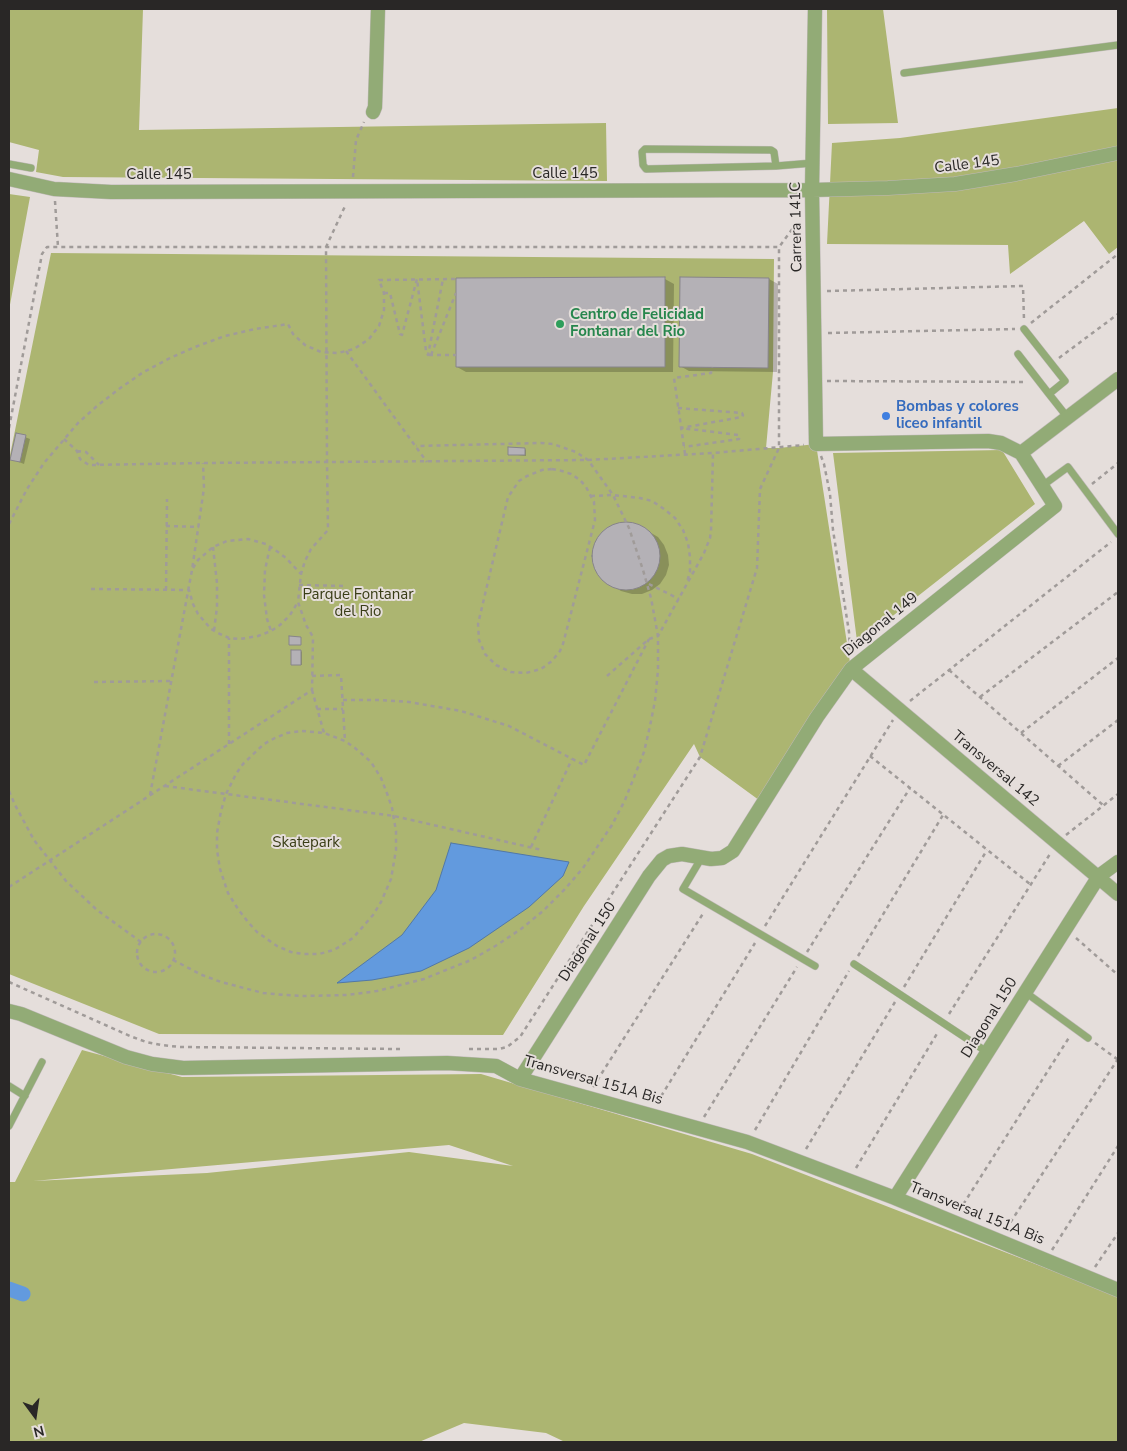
<!DOCTYPE html>
<style>
body{margin:0}
#map{position:relative;width:1127px;height:1451px;overflow:hidden;background:#e5dedb;font-family:"Nunito Sans",sans-serif}
canvas{display:block}
.frame{position:absolute;inset:0;border:10px solid #292726;pointer-events:none}
.north{position:absolute;left:10px;top:1391px;width:50px;height:50px;-webkit-text-stroke:4px #e5dedb;paint-order:stroke;rotate:166deg;font-size:14px;font-weight:700;line-height:20px;text-align:center;color:#292726}
.north::after{content:'';display:block;margin:auto;width:18px;height:22px;background:#292726;clip-path:polygon(50% 0,100% 100%,50% 72%,0 100%)}
</style>
<div id="map">
<canvas width="1127" height="1451"></canvas>
<div class="frame"></div>
<div class="north">N</div>
</div>
<script>
const g = document.querySelector('canvas').getContext('2d');
g.lineJoin = 'round';
function fillPath(path, color) { g.fillStyle = color; g.fill(path, 'evenodd'); }
const shape = rows => new Path2D(rows.map(r => 'M' + r).join(''));
function stroke(path, color, width, dash) { g.strokeStyle = color; g.lineWidth = width; g.lineCap = dash ? 'butt' : 'round'; g.setLineDash(dash || []); g.stroke(path); }
function drawText(font, color, halo, rows, align = 'center') {
  g.font = font + ' "Nunito Sans",sans-serif'; g.lineWidth = 4; g.setLineDash([]); g.textBaseline = 'middle'; g.strokeStyle = halo; g.fillStyle = color; for (const [text, x, y, turn = 0] of rows) {
    g.save(); g.translate(x, y); g.rotate((+turn || 0) * Math.PI / 180); g.textAlign = isNaN(turn) ? turn : align; if (halo) g.strokeText(text, 0, 0); g.fillText(text, 0, 0); g.restore();
  }
}
const green = shape([
 [9,9,143,9,139,130,606,123,607,181,63,177,36,172,39,150,9,142],
 [827,9,883,9,898,123,828,124],
 [1118,108,1118,247,1109,254,1084,221,1010,274,1008,245,827,244,832,143,900,138],
 [9,194,30,197,9,310],
 [51,253,774,259,773,372,766,448,779,448,816,444,851,669,763,803,700,757,694,744,584,906,503,1035,159,1034,9,974,9,460],
 [1002,450,1035,504,871,633,857,641,833,453],
 [82,1050,182,1077,481,1074,752,1154,1118,1296,1118,1442,565,1442,546,1433,464,1423,419,1442,9,1442,9,1182,15,1182],
 [449,1145,513,1166,409,1152,207,1173,33,1181]
]);
const water = shape([
 [451,843,569,862,563,876,529,907,469,948,421,971,372,980,337,983,402,935,436,890,451,843]
]);
const shadow = shape([
 [665,279,674,284,673,372,466,372,457,367],
 [769,279,778,284,777,372,689,371,680,366],
 [17,434,30,439,24,464,11,459],
 [525,449,526,450,526,456,509,454],
 [628,523,639,526,658,537,664,545,668,555,669,565,666,575,660,584,652,590,642,594,632,594,621,591,611,585,602,578,596,569,593,558,594,547,599,537,607,529,618,524],
 [301,651,302,652,302,665,294,665,292,664]
]);
const canal = shape([
 [9,1289,23,1294]
]);
const building = shape([
 [665,277,665,367,456,367,456,278,665,277],
 [680,277,769,278,768,368,679,367,680,277],
 [16,433,26,435,20,462,10,460,16,433],
 [508,447,525,448,525,455,508,455,508,447],
 '592 556a34 34 0 1 1 68 0a34 34 0 1 1-68 0Z',
 [289,636,301,637,301,645,289,645,289,636],
 [291,650,301,650,301,665,291,665,291,650]
]);
const path = shape([
 [353,177,356,140,364,122],
 [55,201,58,247],
 [827,291,1023,286,1024,320],
 [384,293,390,293,400,334,402,335,417,279,426,351,428,355,443,279],
 [1031,323,1118,254],
 [828,333,1015,329],
 [346,351,427,462],
 [429,355,456,355],
 [431,355,456,293],
 [1059,358,1118,314],
 [827,381,1026,382],
 [678,408,742,413,743,415,742,417,681,428,738,435,740,437,739,439,684,447],
 [9,428,42,254,47,247,779,247,799,220],
 [64,439,77,451,80,459,89,465,203,463,588,460,713,453,804,445],
 [77,451,86,452,99,465],
 [685,454,674,378,711,373,712,367],
 [821,456,824,464,830,494,833,530,849,632,850,653],
 [552,469,562,471,571,474,580,480,586,487,594,502,595,520,563,644,560,651,552,661,541,669,526,673,511,672,496,665,485,654,479,640,478,624,508,497,519,481,527,476,542,470,552,469],
 [1092,484,1118,463],
 [591,496,613,495,640,498,652,501,664,509,675,518,683,530,688,543,690,557,690,572,687,582],
 [9,524,27,489,44,463,78,423,97,406,119,389,142,373,170,358,195,347,225,336,255,329,282,325,288,324,293,334,305,345,321,352,338,353,354,349,369,339,379,326,384,310,384,293,379,280,456,279],
 [166,526,199,527],
 [213,547,217,583,217,607,214,631],
 [270,547,265,570,264,595,267,619,271,631],
 [193,568,198,560,213,547,227,541,248,539,266,544,278,552,286,558,301,574],
 [649,584,679,599],
 [299,585,346,586],
 [91,589,189,590,193,604,198,614,211,629,220,634,229,638,240,639,258,636,271,631,280,625,290,615,298,602],
 [166,590,167,499],
 [949,670,1104,806],
 [312,676,341,675,345,741],
 [607,676,649,639,658,636,704,553,710,538,711,531,713,453],
 [94,682,171,681],
 [312,690,324,733],
 [980,697,1118,592],
 [343,700,378,700,409,702,461,711,509,726,584,765,649,639],
 [910,701,1111,542],
 [317,709,343,709],
 [302,731,324,733,345,741,355,748,371,762,381,778,388,796,392,808,396,831,396,850,391,879,381,902,373,915,353,938,334,950,319,954,303,954,291,952,277,946,257,932,248,922,238,909,228,893,220,869,217,850,217,833,221,811,226,794,236,774,243,764,264,744,275,738,287,733,302,731],
 [1021,733,1118,658],
 [229,744,229,638],
 [870,756,1030,884],
 [1058,766,1118,720],
 [165,786,394,816,542,850],
 [9,791,15,805,34,840,66,881,97,910,141,942],
 [150,795,192,570,204,488,203,463],
 [1066,835,1118,794],
 [531,847,572,759],
 [9,887,312,690,313,637,306,625,298,602,301,574,305,561,311,549,328,530,327,462,326,247,346,204],
 [765,926,893,720],
 '137 953a19 19 0 1 1 38 0a19 19 0 1 1-38 0Z',
 [1076,938,1118,975],
 [807,952,910,788],
 [858,956,943,815],
 [173,960,202,975,221,982,263,993,284,995,305,996,347,995,377,991,424,979,471,960,497,945,521,929,543,911,565,889,583,868,612,825,625,800,644,752,650,726,655,701,658,670,658,636,651,598,643,570,629,528,613,495,588,460,576,452,553,444,541,443,416,446],
 [9,982,130,1036,146,1042,161,1045,180,1047,401,1049],
 [904,987,987,850],
 [949,1014,1050,854],
 [1095,1043,1117,1059],
 [469,1049,499,1049,507,1047,520,1037,700,757,757,568,760,489,779,448,779,247],
 [593,1087,704,912],
 [657,1103,755,943],
 [704,1117,797,967],
 [755,1130,849,971],
 [806,1149,895,1002],
 [856,1168,938,1032],
 [959,1211,1070,1036],
 [1006,1229,1118,1059],
 [1052,1250,1118,1146],
 [1095,1267,1118,1233]
]);
const lane = shape([
 [904,73,1118,45],
 [9,164,31,168],
 [776,166,774,152,771,150,645,149,642,152,643,165,646,169,776,166,813,163],
 [1024,329,1065,381,1049,394,1068,418],
 [1018,354,1049,394],
 [1042,486,1068,467,1118,534],
 [702,857,683,889,815,966],
 [854,964,987,1052],
 [1025,992,1088,1038],
 [9,1086,25,1096],
 [9,1126,42,1062]
]);
const street = shape([
 [373,112,375,107,378,9],
 [9,179,54,189,111,192,812,190,888,188,955,184,1016,174,1118,153],
 [1021,453,1118,379],
 [851,669,1118,894],
 [9,1011,21,1014,126,1057,152,1064,183,1068,447,1063,496,1066,520,1079,747,1142,895,1198,1118,1290],
 [520,1079,649,876,662,860,669,856,682,854,711,859,722,858,733,851,817,717,851,669,1055,506,1021,453,1001,443,988,441,816,444,812,190,815,9],
 [895,1198,1099,876,1118,862]
]);
const markers = [
 [560,324,5,"#2e9e5b"],
 [886,416,5,"#3f7fe0"]
];
const streetNames = [
 ["Calle 145",967,165,-7],
 ["Calle 145",565,174],
 ["Calle 145",159,175],
 ["Carrera 141C",797,227,-91],
 ["Diagonal 149",881,625,-39],
 ["Transversal 142",995,769,40],
 ["Diagonal 150",588,942,-57],
 ["Diagonal 150",990,1018,-58],
 ["Transversal 151A Bis",593,1081,16],
 ["Transversal 151A Bis",977,1214,22]
];
const leisureNames = [
 ["Centro de Felicidad",570,315],
 ["Fontanar del Rio",570,332]
];
const shopNames = [
 ["Bombas y colores",896,407],
 ["liceo infantil",896,424]
];
const parkNames = [
 ["Parque Fontanar",358,595],
 ["del Rio",358,612],
 ["Skatepark",306,843]
];
fillPath(green, '#acb571');
fillPath(water, '#629ade');
stroke(water, '#5178a7', 1);
fillPath(shadow, '#0003');
stroke(canal, '#629ade', 15);
fillPath(building, '#b4b1b6');
stroke(building, '#87848a', 1);
stroke(lane, '#bfb9b7', 8);
stroke(street, '#bfb9b7', 15);
stroke(path, '#a09b99', 2.5, [4, 4]);
stroke(lane, '#92ab76', 7);
stroke(street, '#92ab76', 14);
for (const [x, y, r, color] of markers) { const dot = new Path2D(); dot.arc(x, y, r, 0, 2 * Math.PI); g.fillStyle = color; g.fill(dot); stroke(dot, '#e5dedb', 2); }
drawText('15px', '#292726', '#e5dedb', streetNames);
drawText('bold 15px', '#27864d', '#e5dedb', leisureNames, 'left');
drawText('bold 15px', '#366cbe', '#e5dedb', shopNames, 'left');
drawText('15px', '#393d16', '#e5dedb', parkNames);
</script>
